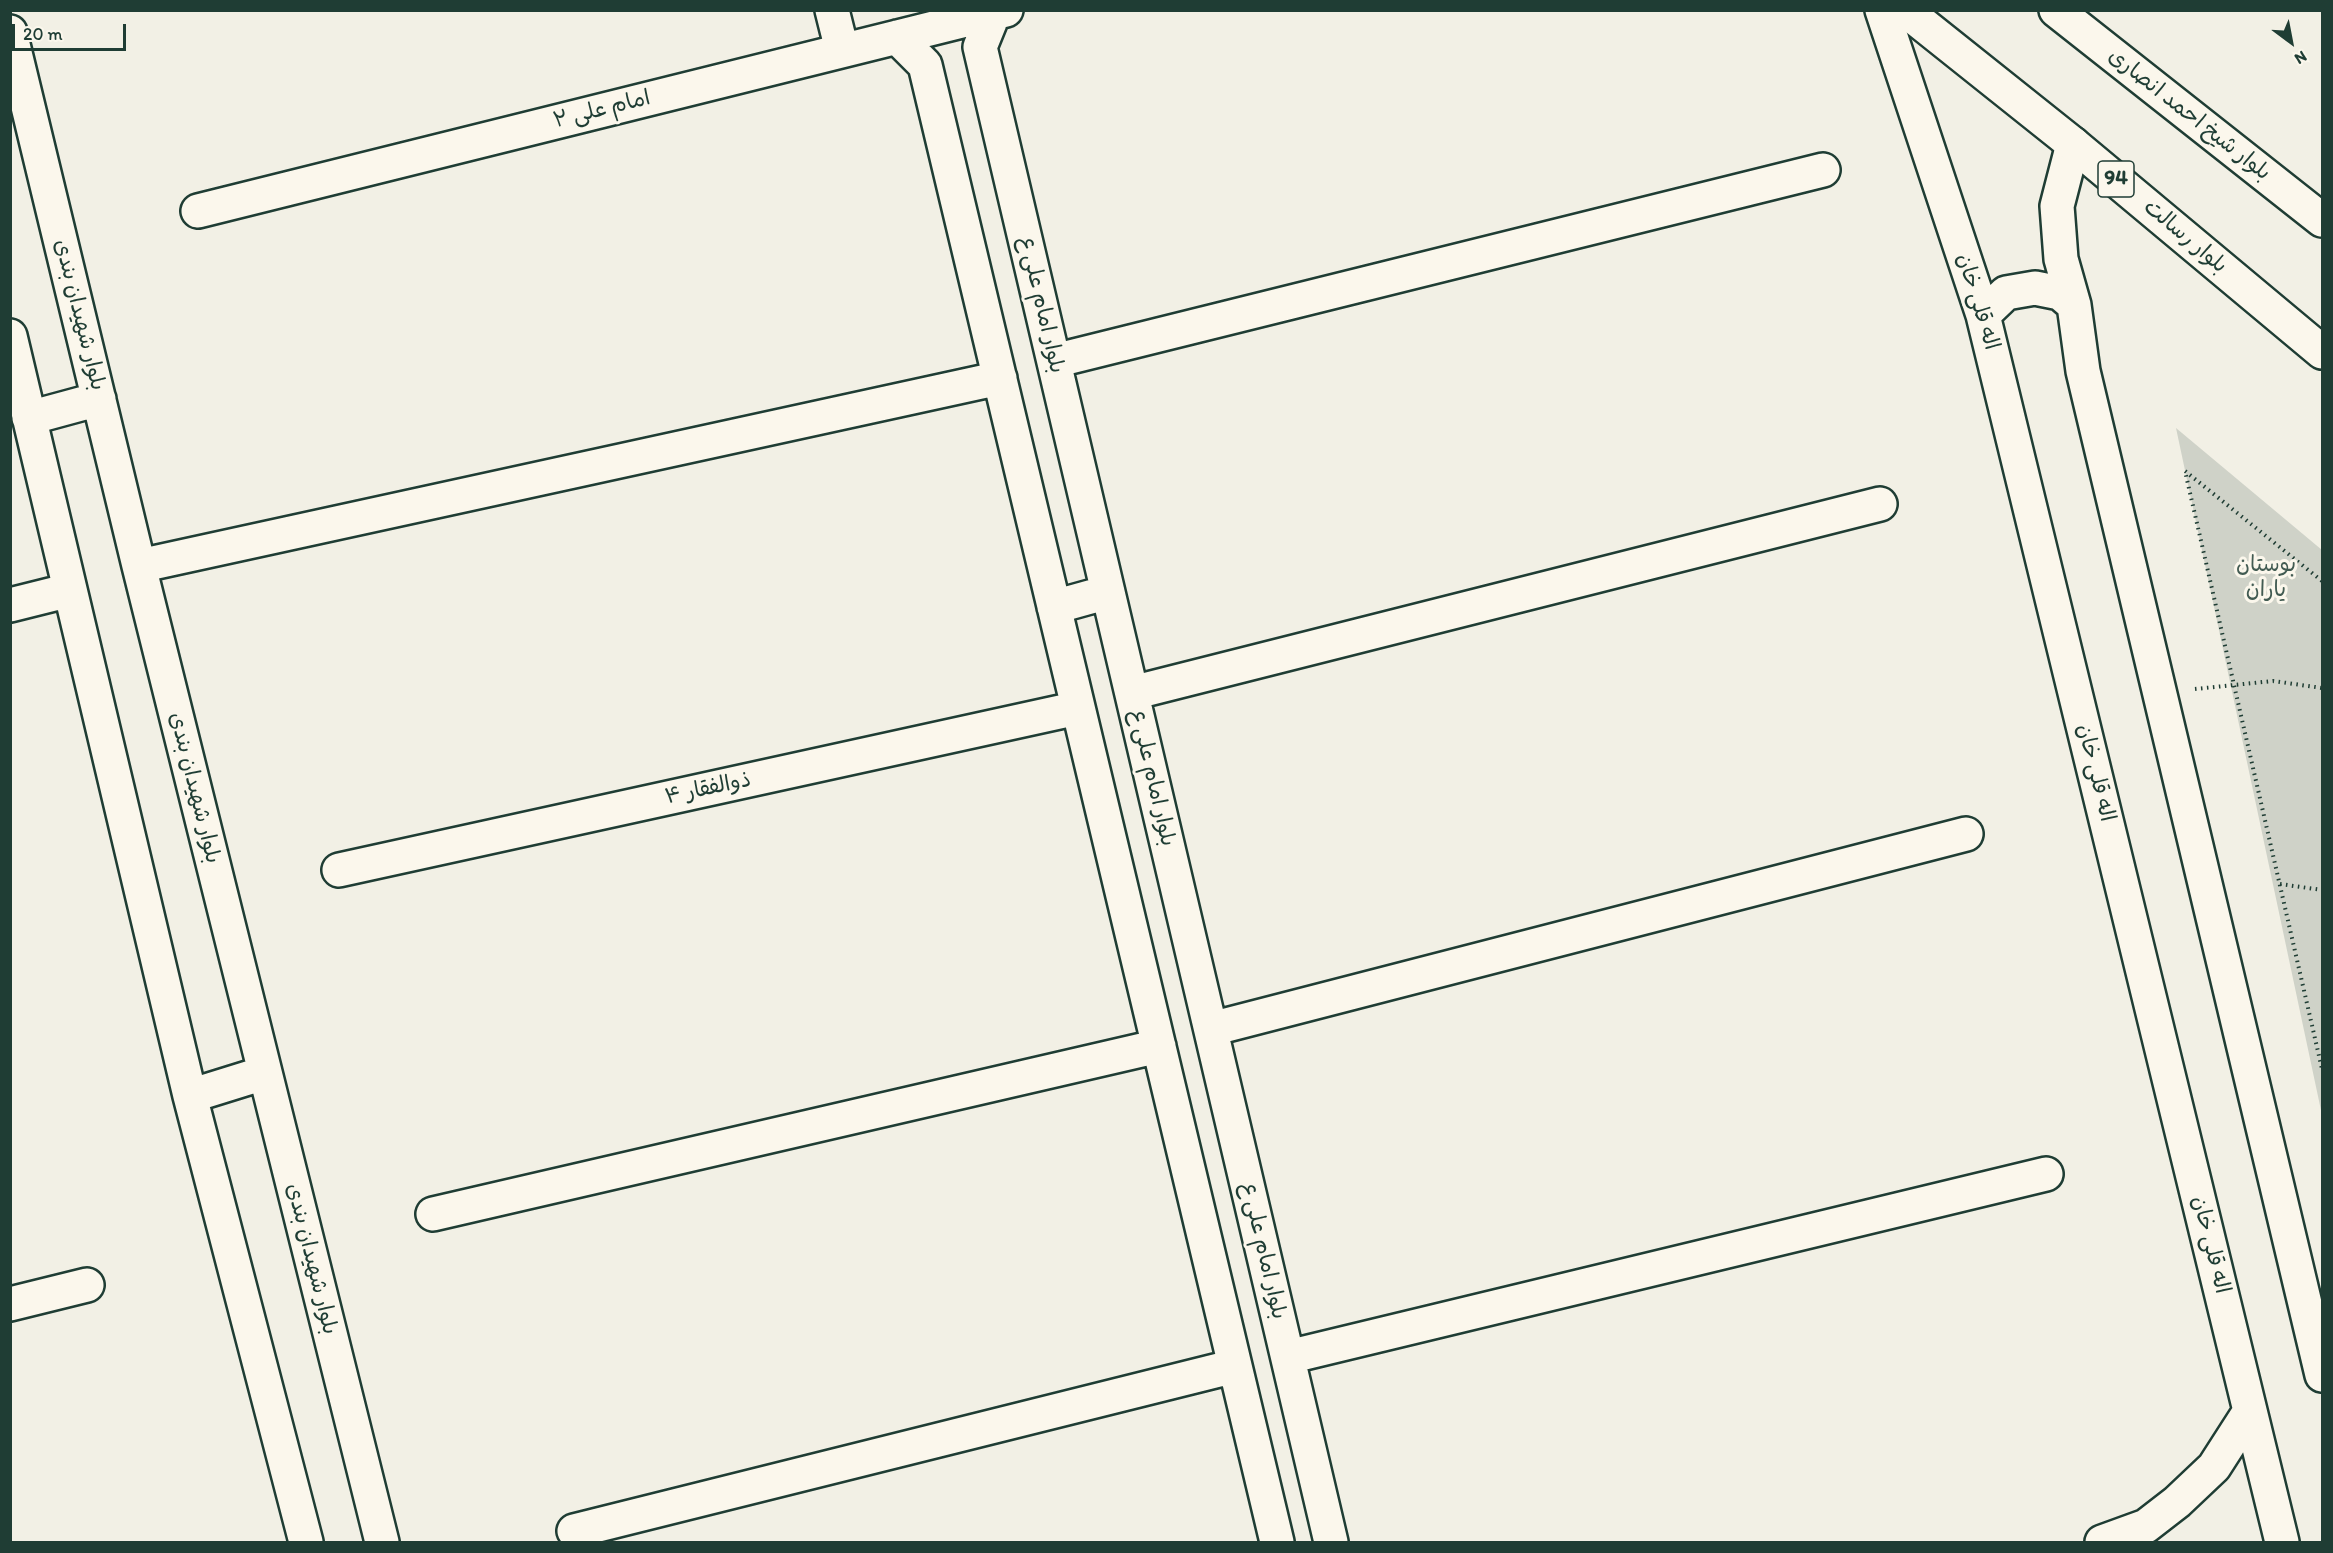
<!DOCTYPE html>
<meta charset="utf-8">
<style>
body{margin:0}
#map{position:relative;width:2333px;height:1553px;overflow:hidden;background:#f2f0e5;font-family:Itim,sans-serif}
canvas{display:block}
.frame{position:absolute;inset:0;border:12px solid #1f3d34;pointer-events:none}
.north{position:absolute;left:2261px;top:12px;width:60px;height:60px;-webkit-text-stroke:4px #fbf7ec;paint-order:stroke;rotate:148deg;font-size:16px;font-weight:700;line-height:24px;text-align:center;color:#1f3d34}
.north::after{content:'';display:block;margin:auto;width:21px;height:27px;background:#1f3d34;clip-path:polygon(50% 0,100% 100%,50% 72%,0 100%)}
.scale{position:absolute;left:12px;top:24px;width:114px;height:27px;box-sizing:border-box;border:3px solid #1f3d34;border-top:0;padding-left:8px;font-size:18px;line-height:21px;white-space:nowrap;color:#1f3d34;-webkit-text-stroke:4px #fbf7ec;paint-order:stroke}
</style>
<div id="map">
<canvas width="2333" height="1553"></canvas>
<div class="frame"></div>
<div class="north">N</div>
<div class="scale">20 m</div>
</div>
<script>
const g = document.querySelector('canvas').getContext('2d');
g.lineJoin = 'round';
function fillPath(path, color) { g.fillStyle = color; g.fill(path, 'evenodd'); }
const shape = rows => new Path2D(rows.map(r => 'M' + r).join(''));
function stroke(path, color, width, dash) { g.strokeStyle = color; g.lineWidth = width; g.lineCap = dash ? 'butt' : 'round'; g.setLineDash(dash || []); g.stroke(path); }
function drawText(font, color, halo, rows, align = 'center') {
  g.font = font + ' Itim,"Playpen Sans Arabic",sans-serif'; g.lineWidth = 6; g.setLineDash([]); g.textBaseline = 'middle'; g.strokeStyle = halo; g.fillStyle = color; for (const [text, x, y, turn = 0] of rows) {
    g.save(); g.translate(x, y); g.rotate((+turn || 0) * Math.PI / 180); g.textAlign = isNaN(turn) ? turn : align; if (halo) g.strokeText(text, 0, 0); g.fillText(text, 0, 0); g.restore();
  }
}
const green = shape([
 [2176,428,2322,550,2322,1115]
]);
const path = shape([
 [2322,581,2185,471,2322,1069],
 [2195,689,2273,681,2322,688],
 [2280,884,2322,890]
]);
const minor = shape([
 [832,10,842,50],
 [1882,10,1983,315,2282,1542],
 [993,15,980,47,1331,1542],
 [10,32,139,566,382,1542],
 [897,37,925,65,1277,1542],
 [2073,144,2057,206,2061,259,2074,305,2083,371,2322,1375],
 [198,211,1006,10],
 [1983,315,2006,293,2035,288,2060,293,2074,305],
 [10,336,190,1096,306,1542],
 [1054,361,1823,170],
 [29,418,99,399],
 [139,566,1000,378],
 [10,605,70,590],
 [1054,607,1108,592],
 [1132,693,1880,504],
 [339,870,1078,708],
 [1211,1029,1966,834],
 [190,1096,264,1073],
 [433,1214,1159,1046],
 [10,1304,87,1285],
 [1288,1357,2046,1174],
 [574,1531,1235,1366],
 [2102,1542,2146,1526,2177,1502,2214,1467,2250,1411]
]);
const highway = shape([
 [1905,10,2073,144,2322,352],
 [2056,10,2322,220]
]);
const shields = [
 [2116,179,36]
];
const shieldNames = [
 ["94",2116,179]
];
const streetNames = [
 ["امام علی ۲",602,110,-14],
 ["بلوار شیخ احمد انصاری",2189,115,38],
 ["بلوار رسالت",2185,237,40],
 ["اله قلی خان",1977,302,73],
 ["بلوار امام علی ع",1041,305,77],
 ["بلوار شهیدان بندی",79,315,76],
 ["اله قلی خان",2095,773,76],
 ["بلوار امام علی ع",1152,778,77],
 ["بلوار شهیدان بندی",194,788,76],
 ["ذوالفقار ۴",708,789,-12],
 ["اله قلی خان",2210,1245,76],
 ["بلوار امام علی ع",1263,1251,77],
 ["بلوار شهیدان بندی",311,1259,76]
];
const parkNames = [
 ["بوستان",2266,565],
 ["یاران",2266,590]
];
fillPath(green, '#cfd2c8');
stroke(minor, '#1f3d34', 38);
stroke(highway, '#1f3d34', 38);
stroke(path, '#1f3d34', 4, [1.5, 4.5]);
stroke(minor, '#fbf7ec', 33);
stroke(highway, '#fbf7ec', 33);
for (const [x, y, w] of shields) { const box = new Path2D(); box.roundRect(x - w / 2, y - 18, w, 36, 4.5); g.fillStyle = '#fbf7ec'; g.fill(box); stroke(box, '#1f3d34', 1.5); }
drawText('bold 21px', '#1f3d34', null, shieldNames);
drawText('22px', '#1f3d34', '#fbf7ec', streetNames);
drawText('22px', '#425b52', '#fbf7ec', parkNames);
</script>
